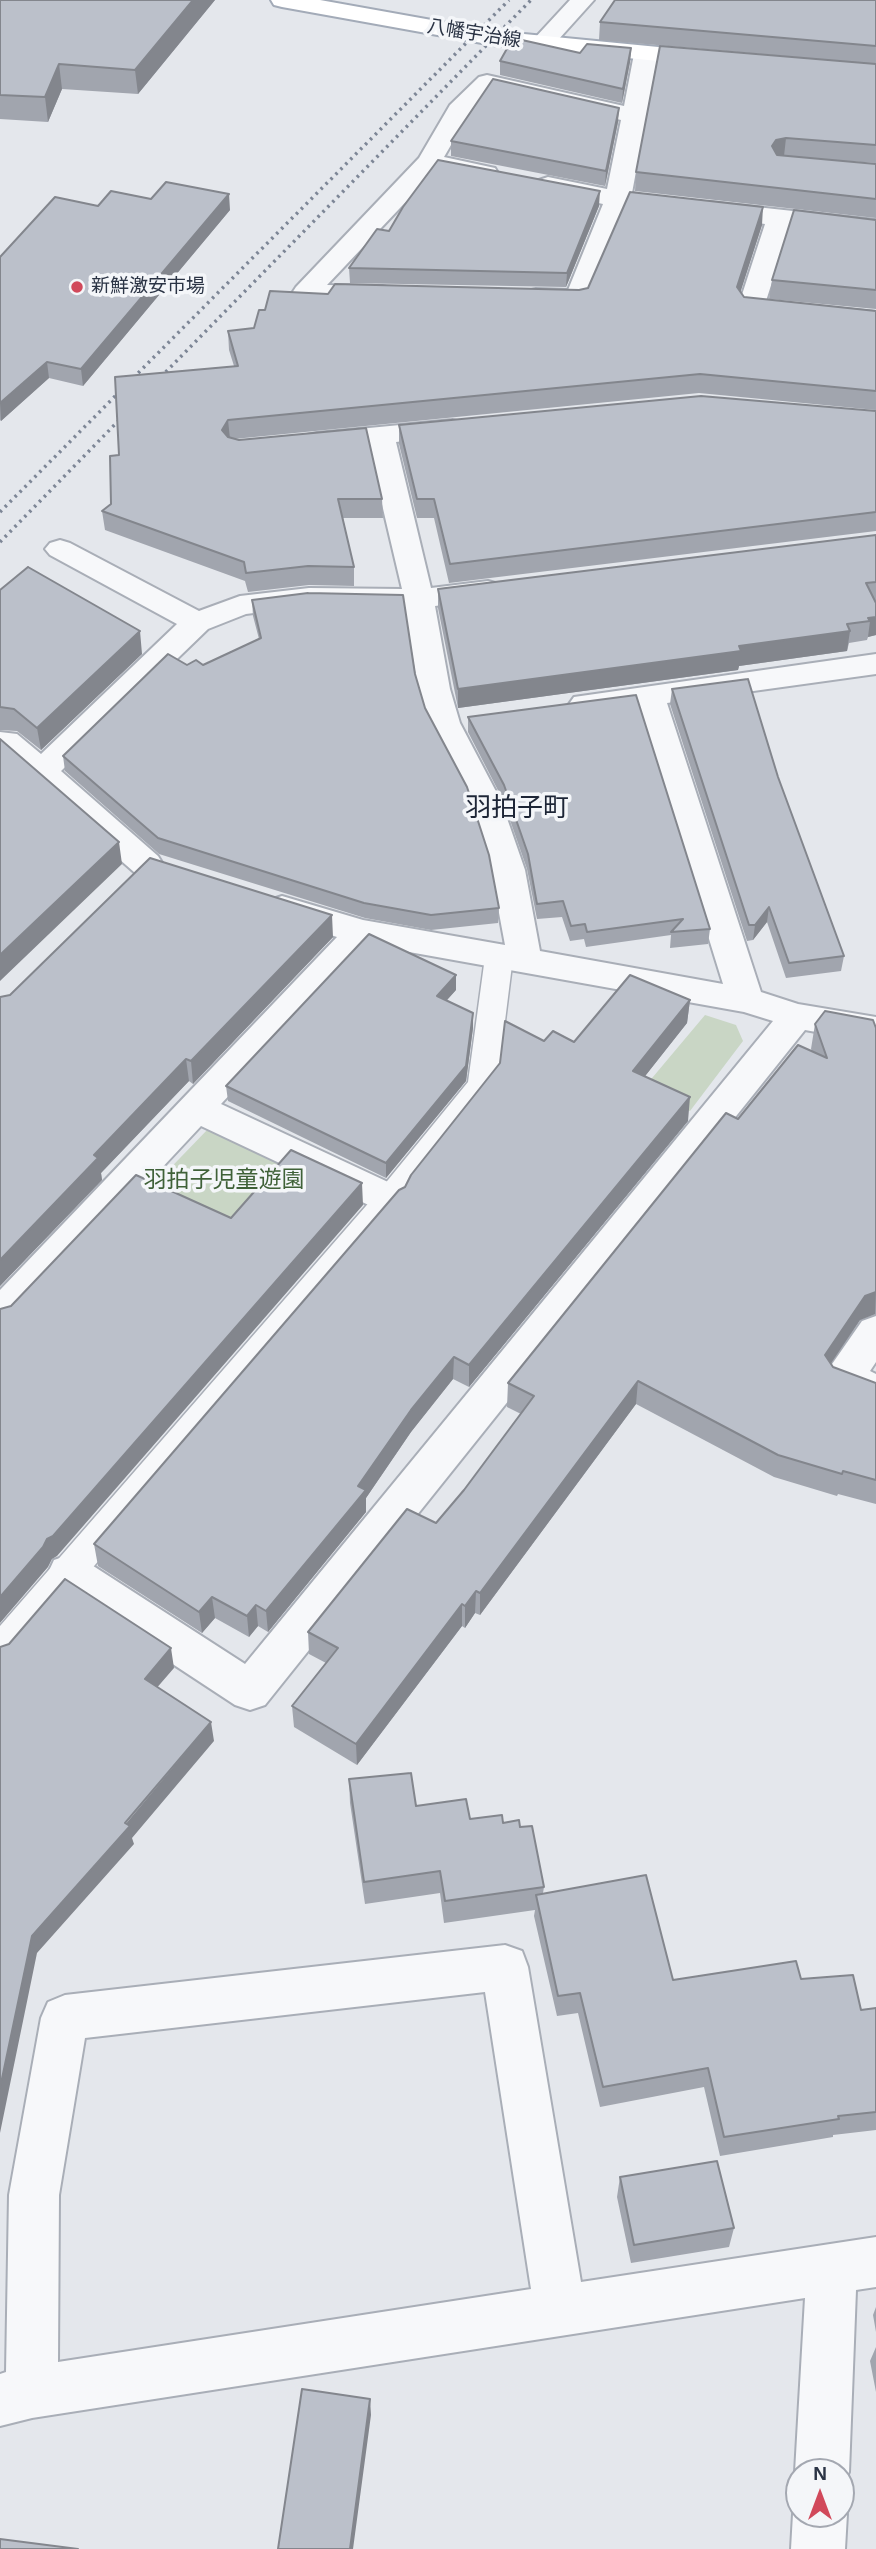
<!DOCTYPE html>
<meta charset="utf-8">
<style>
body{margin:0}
#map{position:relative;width:876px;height:2549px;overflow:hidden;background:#e4e7ec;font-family:Arial,sans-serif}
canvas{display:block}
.north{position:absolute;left:785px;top:2458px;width:70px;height:70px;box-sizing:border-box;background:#f4f6f9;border:2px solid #a4a8b1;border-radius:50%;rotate:0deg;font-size:19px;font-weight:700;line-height:28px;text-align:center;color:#2b3445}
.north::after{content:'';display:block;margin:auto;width:24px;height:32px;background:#d1495b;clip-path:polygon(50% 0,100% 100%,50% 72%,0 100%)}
</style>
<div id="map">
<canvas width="876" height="2549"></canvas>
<div class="north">N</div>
</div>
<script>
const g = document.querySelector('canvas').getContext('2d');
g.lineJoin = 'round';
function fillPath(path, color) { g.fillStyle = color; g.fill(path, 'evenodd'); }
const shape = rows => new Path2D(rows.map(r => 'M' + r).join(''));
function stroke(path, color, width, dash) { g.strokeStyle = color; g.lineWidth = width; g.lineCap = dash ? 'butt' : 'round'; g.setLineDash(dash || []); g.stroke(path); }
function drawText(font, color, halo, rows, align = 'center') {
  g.font = font + ' Arial,"Noto Sans JP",sans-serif'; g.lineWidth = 7; g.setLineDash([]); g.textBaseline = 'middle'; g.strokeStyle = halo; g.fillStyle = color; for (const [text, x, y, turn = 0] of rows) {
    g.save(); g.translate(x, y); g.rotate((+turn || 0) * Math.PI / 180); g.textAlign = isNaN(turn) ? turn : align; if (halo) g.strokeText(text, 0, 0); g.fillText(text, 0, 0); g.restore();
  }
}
const green = shape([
 [705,1015,736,1025,743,1041,690,1111,642,1090],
 [209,1128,292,1169,233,1231,151,1188]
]);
const lane = shape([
 [499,947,509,950,513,957,497,1085,492,1093,401,1207,12,1662,0,1666,0,1626,379,1191,468,1082,485,957,489,950,499,947]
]);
const street = shape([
 [570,0,594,0,549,50,533,50,529,45,533,40,570,0],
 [646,47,654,49,658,54,632,193,652,197,656,202,652,207,643,210,627,208,587,304,536,305,527,303,523,297,527,291,536,289,568,290,603,204,539,190,535,185,539,180,548,177,607,189,621,120,492,90,469,114,444,157,495,168,498,173,495,178,486,180,435,171,327,285,382,286,391,288,395,294,391,300,382,302,296,299,292,293,296,287,419,158,450,105,479,77,487,75,624,106,634,54,638,49,646,47],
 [710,202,876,220,876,236,790,226,766,301,876,312,876,328,742,313,738,307,765,224,701,215,697,210,701,205,710,202],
 [452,420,462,422,466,428,462,434,396,442,431,588,488,581,499,584,503,590,499,596,488,599,435,606,450,689,460,723,501,801,525,870,540,951,723,984,637,707,585,714,574,711,569,704,574,697,876,654,876,674,667,703,761,992,798,1004,876,1017,876,1043,805,1030,265,1705,250,1710,235,1705,54,1586,48,1573,54,1560,69,1555,84,1560,245,1664,773,1021,744,1012,370,945,221,1104,403,1189,409,1199,403,1209,390,1213,377,1209,201,1126,14,1326,0,1330,0,1290,337,937,270,916,265,908,270,900,282,896,363,920,505,945,491,870,469,801,428,723,418,689,405,608,309,606,246,614,208,629,61,771,158,856,163,864,158,872,146,875,134,872,0,755,0,732,17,734,41,754,177,624,50,555,45,549,50,543,60,540,70,543,199,611,240,596,309,588,402,589,368,445,317,449,307,447,303,441,307,435,317,433,452,420],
 [876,1316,876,1362,870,1371,876,1374,876,1407,829,1388,823,1377,862,1321,876,1316],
 [505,1945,522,1951,528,1967,581,2282,876,2237,876,2287,856,2290,849,2472,841,2490,841,2472,799,2472,799,2481,795,2472,805,2298,32,2418,0,2426,0,2374,6,2372,9,2195,41,2018,48,2002,65,1995,505,1945],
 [485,1992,531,2289,58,2362,59,2195,85,2038,485,1992],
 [799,2500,799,2514,841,2514,841,2500,847,2514,845,2549,791,2549,793,2514,799,2500]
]);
const primary = shape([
 [271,0,320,0,493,31,710,52,718,54,722,59,718,64,710,66,493,45,282,7,274,5,271,0]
]);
const rail = shape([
 [151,387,531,0],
 [0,512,509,0],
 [0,542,132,407]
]);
const wall = shape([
 [0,0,215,0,138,94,62,89,48,122,0,119],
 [876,0,876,64,599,40,600,22],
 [631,48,630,62,622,103,500,75,500,61],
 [876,64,876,163,830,160,876,164,876,218,635,191,636,172],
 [618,122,605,186,451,156,451,141],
 [151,199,230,210,83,386,49,378,1,421,0,420,0,257,98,206],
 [599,206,566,287,350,283,349,268,389,231],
 [876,220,876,309,769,299,772,280],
 [762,225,740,292,744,297,876,311,876,410,699,393,234,439,382,499,383,518,343,518,354,567,354,586,309,585,248,592,245,581,105,530,102,511,111,504,119,455,234,366,229,350,228,331,254,328,265,310,328,294,579,290,588,288],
 [876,411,876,531,449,583,434,518,417,518,399,444,399,425],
 [876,535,876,601,875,601,876,603,876,635,868,637,867,640,849,643,847,651,739,666,738,670,458,708,438,608,438,589],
 [0,590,142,654,41,750,17,731,0,730],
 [252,600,415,674,425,708,499,908,498,923,431,930,365,918,159,854,65,771,63,756,187,665,203,665,259,639,253,616],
 [672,689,778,777,844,956,841,971,786,978,767,922,753,940,747,941,670,704],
 [468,717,710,929,708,944,670,948,671,935,586,947,584,939,570,941,562,917,537,919,527,869,503,800,468,732],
 [333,937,193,1084,189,1081,101,1173,102,1180,0,1286,0,997],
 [456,990,447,1000,473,1013,473,1028,466,1081,386,1178,228,1101,226,1086],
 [690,1000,687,1023,645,1076,688,1121,469,1387,453,1379,411,1432,366,1498,366,1512,268,1632,258,1626,249,1637,215,1618,202,1633,98,1566,94,1544,405,1187,544,1041,574,1042],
 [815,1024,876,1028,876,1314,860,1320,831,1364,833,1367,876,1383,876,1504,838,1494,837,1496,774,1477,636,1404,480,1615,475,1613,465,1628,462,1626,357,1765,294,1727,292,1706,326,1663,309,1654,308,1632,436,1523,464,1490,521,1414,507,1407,508,1383,738,1119,812,1051,811,1049],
 [349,1779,416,1806,470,1819,503,1823,520,1827,544,1887,543,1893,673,1980,801,1979,861,2010,876,2008,876,2130,833,2135,833,2137,720,2156,704,2087,600,2107,578,2013,557,2016,534,1916,535,1910,444,1923,440,1893,365,1904,350,1803],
 [620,2177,734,2228,729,2247,631,2263,617,2197],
 [876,2307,876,2332,873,2315],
 [876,2347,876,2392,870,2361]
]);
const shadedWall = shape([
 [193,0,215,0,138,94,135,70],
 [631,48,630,62,622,103,623,89],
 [59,64,62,89,48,122,45,97],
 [619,108,618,122,605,186,606,171],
 [786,138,784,156,774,158,772,146,776,140],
 [600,191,599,206,566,287,567,273],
 [229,194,230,210,83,386,81,369],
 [763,207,762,225,736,306,737,287],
 [47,362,49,378,1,421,0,403],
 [228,420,230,439,222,430],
 [876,617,876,635,868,637,870,621,868,618],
 [140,631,142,654,41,750,37,728],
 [850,631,847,651,739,666,738,670,458,708,458,689,739,646],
 [119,842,122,864,0,981,0,955],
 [769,907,767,922,753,940,755,925],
 [332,915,333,937,193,1084,191,1061],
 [456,975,456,990,437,1011,437,996],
 [690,1000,687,1023,631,1094,633,1071],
 [473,1013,473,1028,466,1081,386,1178,386,1163],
 [186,1059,189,1081,101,1173,102,1180,0,1286,0,1260,94,1155],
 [690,1097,688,1121,469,1387,469,1365],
 [362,1183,363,1205,57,1556,52,1559,48,1567,0,1623,0,1597,47,1539],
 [876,1292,875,1314,860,1320,821,1378,825,1355,865,1296],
 [454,1357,453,1379,411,1432,366,1498,366,1512,268,1632,266,1611,358,1486,411,1410],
 [638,1381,636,1404,480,1615,480,1593],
 [476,1591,475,1613,465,1628,465,1606],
 [212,1597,215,1618,202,1633,199,1612],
 [462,1604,462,1626,357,1765,356,1744],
 [256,1605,258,1626,249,1637,247,1616],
 [171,1648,174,1668,148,1698,145,1679],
 [211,1722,214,1741,132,1838,134,1844,37,1953,0,2133,0,2088,32,1936],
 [370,2399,371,2415,353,2549,350,2549]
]);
const building = shape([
 [0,0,193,0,135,70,59,64,45,97,0,95,0,0],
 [615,0,876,0,876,46,600,22,615,0],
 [513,38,580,53,587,44,631,48,623,89,500,61,513,38],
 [660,46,876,64,876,145,786,138,776,140,772,146,777,155,876,164,876,199,636,172,660,46],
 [493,79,619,108,606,171,451,141,493,79],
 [438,160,600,191,567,273,349,268,377,229,389,231,403,207,438,160],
 [166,182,229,194,81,369,47,362,0,403,0,257,55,197,98,206,111,191,151,199,166,182],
 [630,192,763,207,737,287,744,297,876,311,876,391,700,374,228,420,222,430,228,437,239,440,366,428,382,499,338,499,354,567,308,566,246,573,244,562,102,511,111,504,110,456,119,455,115,377,238,366,228,331,254,328,259,310,265,310,270,291,328,294,335,284,579,290,588,288,630,192],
 [794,210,876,220,876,290,772,280,794,210],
 [701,396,876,411,876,512,450,564,434,499,417,499,399,425,701,396],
 [876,535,876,582,866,583,876,603,876,617,868,618,870,621,847,624,850,631,739,646,741,651,458,689,438,589,876,535],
 [28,567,140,631,37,728,14,709,0,707,0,590,28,567],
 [308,593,403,595,415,674,425,708,467,787,489,855,499,908,431,915,364,903,158,838,63,756,168,654,187,665,196,660,203,665,261,638,252,600,308,593],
 [748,679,778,777,844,956,789,963,769,907,755,925,749,925,672,689,748,679],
 [636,695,710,929,671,932,683,919,587,932,585,924,571,926,563,901,537,904,528,854,504,785,468,717,636,695],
 [0,739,119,842,0,955,0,739],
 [150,858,332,915,191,1061,186,1059,94,1155,98,1158,0,1260,0,997,10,995,150,858],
 [369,934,456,975,437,996,473,1013,466,1066,386,1163,226,1086,369,934],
 [630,975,690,1000,633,1071,690,1097,469,1365,454,1357,411,1410,358,1486,366,1490,266,1611,256,1605,247,1616,212,1597,199,1612,94,1544,399,1190,405,1187,411,1175,500,1063,505,1021,544,1041,553,1031,574,1042,630,975],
 [825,1011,873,1020,876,1028,876,1292,865,1296,825,1355,833,1367,876,1383,876,1480,843,1471,842,1474,778,1455,638,1381,480,1593,476,1591,465,1606,462,1604,356,1744,292,1706,338,1648,308,1632,407,1509,436,1523,464,1490,534,1396,508,1383,726,1113,738,1119,798,1045,827,1058,815,1024,825,1011],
 [291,1150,362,1183,53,1536,47,1539,43,1547,0,1597,0,1309,11,1306,136,1175,231,1218,291,1150],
 [65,1579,171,1648,145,1679,211,1722,125,1823,130,1826,32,1936,0,2088,0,1647,9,1644,65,1579],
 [411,1773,416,1806,466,1799,470,1819,502,1815,503,1823,519,1820,520,1827,532,1826,544,1887,445,1901,440,1871,364,1882,349,1779,411,1773],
 [646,1875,673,1980,796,1961,801,1979,853,1975,861,2010,876,2008,876,2112,838,2116,839,2119,724,2137,708,2068,603,2087,580,1993,558,1996,536,1895,646,1875],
 [717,2161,734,2228,634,2245,620,2177,717,2161],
 [302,2389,370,2399,350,2549,278,2549,302,2389],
 [0,2539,78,2549,0,2549,0,2539]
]);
const markers = [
 [77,287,7,"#d1495b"]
];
const farStreetnames = [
 ["八幡宇治線",474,34,9]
];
const farPoinames = [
 ["新鮮激安市場",91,287]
];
const parkNames = [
 ["羽拍子児童遊園",224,1181]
];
const quarterNames = [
 ["羽拍子町",517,809]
];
fillPath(green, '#c9d6c5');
stroke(lane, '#a9aeb7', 3);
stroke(street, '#a9aeb7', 4);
stroke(primary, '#a3abb8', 4);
fillPath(lane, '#f7f8fa');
fillPath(street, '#f7f8fa');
fillPath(primary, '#fff');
stroke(rail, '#7d8696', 3.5, [2.5, 4.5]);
fillPath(wall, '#a1a5ae');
fillPath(shadedWall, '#83868d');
fillPath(building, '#bbc0ca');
stroke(building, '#83868d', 2);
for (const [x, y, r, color] of markers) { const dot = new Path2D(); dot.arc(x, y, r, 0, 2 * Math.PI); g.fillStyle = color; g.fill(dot); stroke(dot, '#f4f6f9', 2.5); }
drawText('19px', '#2b3445', '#f4f6f9', farStreetnames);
drawText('19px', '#2b3445', '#f4f6f9', farPoinames, 'left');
drawText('23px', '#3f6138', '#f4f6f9', parkNames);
drawText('26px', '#1d2536', '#f4f6f9', quarterNames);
</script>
